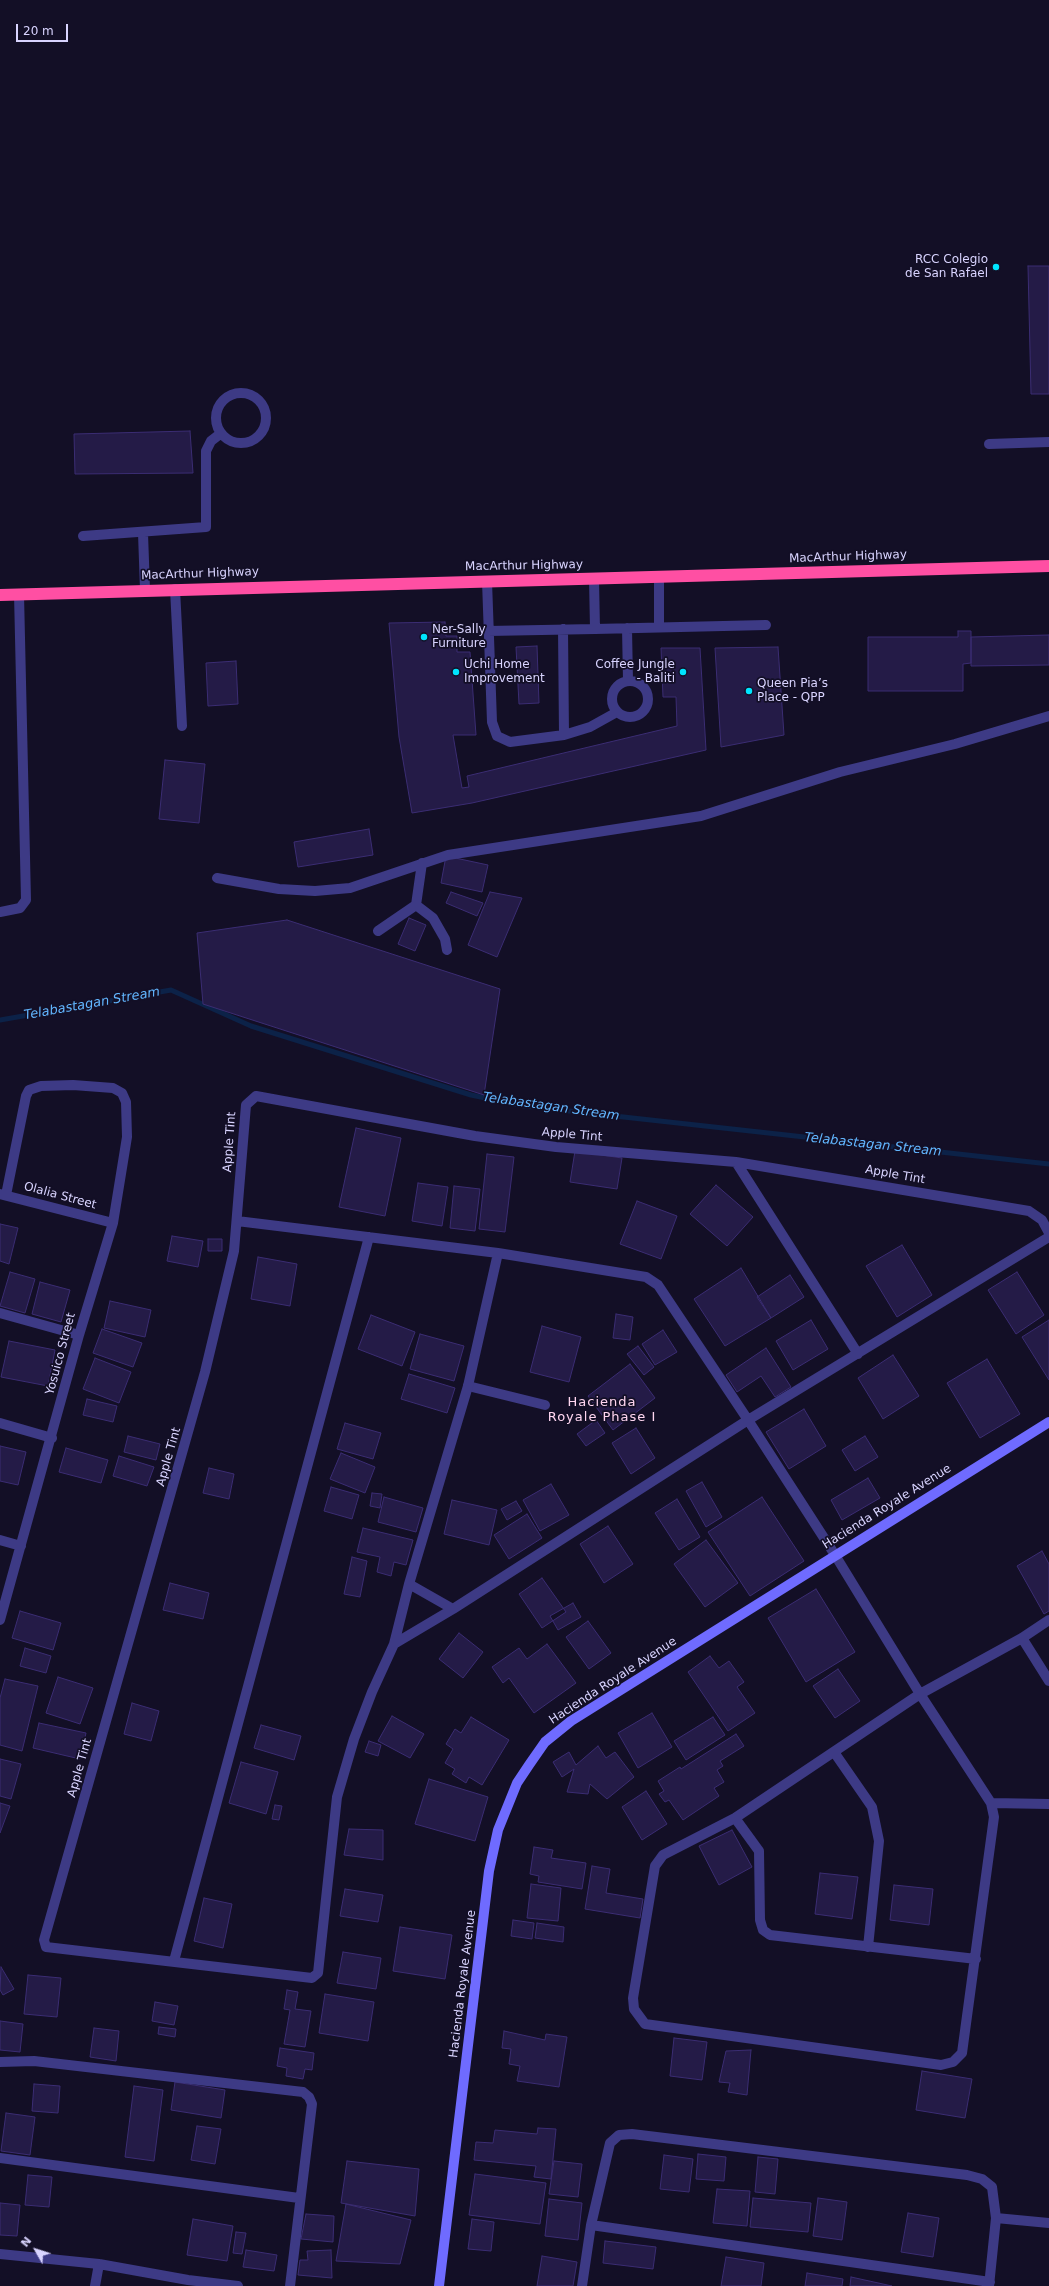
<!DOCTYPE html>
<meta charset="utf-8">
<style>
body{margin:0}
#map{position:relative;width:1049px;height:2286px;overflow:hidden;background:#130f26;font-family:"DejaVu Sans",sans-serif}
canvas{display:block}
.north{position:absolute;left:16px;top:2230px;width:40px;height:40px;-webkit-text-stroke:3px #130f26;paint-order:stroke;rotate:309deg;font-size:11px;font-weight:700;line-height:16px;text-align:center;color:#d9d4ff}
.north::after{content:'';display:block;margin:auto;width:14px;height:18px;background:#d9d4ff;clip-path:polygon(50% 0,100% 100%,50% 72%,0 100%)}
.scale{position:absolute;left:16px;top:24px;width:52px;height:18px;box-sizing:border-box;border:2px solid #d9d4ff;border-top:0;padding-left:5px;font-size:12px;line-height:14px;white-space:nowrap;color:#d9d4ff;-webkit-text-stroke:3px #130f26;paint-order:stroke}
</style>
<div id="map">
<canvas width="1049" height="2286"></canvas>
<div class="north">N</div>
<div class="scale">20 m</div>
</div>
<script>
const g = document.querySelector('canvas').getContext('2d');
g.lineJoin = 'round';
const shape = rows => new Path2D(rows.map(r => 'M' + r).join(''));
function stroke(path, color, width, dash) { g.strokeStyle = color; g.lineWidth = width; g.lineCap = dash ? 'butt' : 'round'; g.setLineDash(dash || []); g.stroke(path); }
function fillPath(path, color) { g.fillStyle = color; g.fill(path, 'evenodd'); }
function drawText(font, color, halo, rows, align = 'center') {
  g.font = font + ' "DejaVu Sans",sans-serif'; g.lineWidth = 3.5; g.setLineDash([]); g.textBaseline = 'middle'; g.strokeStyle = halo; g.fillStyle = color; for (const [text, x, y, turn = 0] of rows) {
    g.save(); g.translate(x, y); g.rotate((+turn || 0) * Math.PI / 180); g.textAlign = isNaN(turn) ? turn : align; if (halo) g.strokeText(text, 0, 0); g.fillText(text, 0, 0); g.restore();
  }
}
const stream = shape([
 [0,1020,171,990,251,1026,471,1095,524,1106,1049,1164]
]);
const building = shape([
 [1028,266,1049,266,1049,394,1031,394,1028,266],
 [190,431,193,473,75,474,74,434,190,431],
 [445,622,446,636,457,636,457,652,470,652,476,735,453,735,462,788,469,787,467,776,677,726,676,697,663,697,661,648,700,648,706,750,472,803,412,813,399,737,389,623,445,622],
 [958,631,971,631,971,663,963,664,963,691,868,691,868,637,958,637,958,631],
 [1049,635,1049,665,971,666,971,637,1049,635],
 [537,646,539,703,519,704,516,647,537,646],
 [778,647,784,735,721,747,715,648,778,647],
 [236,661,238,704,208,706,206,663,236,661],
 [165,760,205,764,199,823,159,819,165,760],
 [369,829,373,855,298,867,294,842,369,829],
 [446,856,488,865,482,892,441,883,446,856],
 [451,892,483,903,477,916,446,903,451,892],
 [490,892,522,898,497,957,468,945,490,892],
 [409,918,426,925,415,951,398,944,409,918],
 [287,920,500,989,484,1095,203,1004,197,933,287,920],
 [356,1128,401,1138,385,1216,339,1207,356,1128],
 [575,1151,622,1158,617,1189,570,1182,575,1151],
 [487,1154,514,1157,505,1232,479,1229,487,1154],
 [418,1183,448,1187,442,1226,412,1221,418,1183],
 [716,1185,753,1217,727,1246,690,1214,716,1185],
 [454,1186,480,1189,475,1231,450,1228,454,1186],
 [637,1201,677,1216,661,1259,620,1244,637,1201],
 [0,1224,18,1228,9,1264,0,1261,0,1224],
 [172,1236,203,1241,198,1267,167,1261,172,1236],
 [208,1239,222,1239,222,1251,208,1251,208,1239],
 [902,1245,932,1295,897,1317,866,1266,902,1245],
 [258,1257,297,1264,290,1306,251,1299,258,1257],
 [741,1268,771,1318,725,1346,694,1299,741,1268],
 [10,1272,35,1279,25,1313,0,1306,10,1272],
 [1017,1272,1044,1315,1016,1334,988,1290,1017,1272],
 [790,1275,804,1297,771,1318,757,1297,790,1275],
 [40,1282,70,1290,61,1322,32,1314,40,1282],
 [110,1301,151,1310,145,1337,104,1328,110,1301],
 [616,1314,633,1317,630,1340,613,1338,616,1314],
 [371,1315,415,1332,402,1366,358,1349,371,1315],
 [811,1320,828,1349,793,1370,776,1341,811,1320],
 [1049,1320,1049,1380,1022,1337,1049,1320],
 [542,1326,581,1337,569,1382,530,1372,542,1326],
 [102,1329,142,1343,133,1367,93,1353,102,1329],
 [663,1330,677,1352,655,1365,642,1344,663,1330],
 [420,1334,464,1346,454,1381,410,1369,420,1334],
 [9,1341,55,1350,48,1386,1,1377,9,1341],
 [638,1346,654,1367,644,1375,627,1354,638,1346],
 [766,1348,791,1387,775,1397,761,1376,737,1392,726,1375,766,1348],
 [893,1355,919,1396,883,1419,858,1378,893,1355],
 [95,1358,131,1372,119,1403,83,1389,95,1358],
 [987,1359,1020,1414,980,1438,947,1383,987,1359],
 [630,1364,655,1398,613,1430,588,1396,630,1364],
 [409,1374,455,1388,447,1413,401,1399,409,1374],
 [87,1399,117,1406,113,1422,83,1415,87,1399],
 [804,1409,826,1446,789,1469,766,1432,804,1409],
 [596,1420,605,1433,586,1446,577,1434,596,1420],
 [345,1423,381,1433,373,1459,337,1449,345,1423],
 [636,1428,655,1458,631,1474,612,1443,636,1428],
 [128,1436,160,1444,156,1460,124,1452,128,1436],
 [865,1436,878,1457,855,1471,842,1450,865,1436],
 [0,1446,26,1452,18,1485,0,1481,0,1446],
 [66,1448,108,1460,101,1483,59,1472,66,1448],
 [341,1453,375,1467,365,1493,330,1479,341,1453],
 [119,1456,154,1467,147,1486,113,1476,119,1456],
 [209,1468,234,1474,229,1499,203,1493,209,1468],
 [868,1478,880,1498,842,1520,831,1500,868,1478],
 [702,1482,722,1517,706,1527,686,1491,702,1482],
 [551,1484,569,1515,540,1531,523,1500,551,1484],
 [331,1487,359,1495,352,1519,324,1511,331,1487],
 [372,1493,382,1494,380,1508,370,1506,372,1493],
 [384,1497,423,1508,416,1532,378,1522,384,1497],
 [762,1497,804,1561,750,1596,708,1532,762,1497],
 [677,1499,700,1537,679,1550,655,1513,677,1499],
 [452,1500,497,1510,489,1545,444,1534,452,1500],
 [516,1501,522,1511,507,1520,501,1509,516,1501],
 [527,1514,542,1538,509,1559,494,1535,527,1514],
 [608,1526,633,1564,604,1583,580,1544,608,1526],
 [363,1528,413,1540,406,1565,394,1562,391,1576,377,1572,380,1557,357,1552,363,1528],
 [706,1540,738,1583,705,1607,674,1564,706,1540],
 [1042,1551,1049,1564,1049,1611,1044,1614,1017,1566,1042,1551],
 [352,1557,367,1561,360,1597,344,1594,352,1557],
 [542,1578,566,1612,542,1628,519,1594,542,1578],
 [170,1583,209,1593,203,1619,163,1610,170,1583],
 [816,1589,855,1652,806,1682,768,1618,816,1589],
 [573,1603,581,1617,558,1630,550,1616,573,1603],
 [20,1611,61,1623,53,1650,12,1638,20,1611],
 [588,1621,611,1653,589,1669,566,1637,588,1621],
 [459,1633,483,1652,463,1678,439,1659,459,1633],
 [547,1644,576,1683,534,1713,509,1678,503,1683,492,1667,519,1648,527,1659,547,1644],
 [25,1648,51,1656,46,1673,20,1666,25,1648],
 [710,1656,719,1668,729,1661,744,1682,737,1687,755,1713,728,1731,688,1672,710,1656],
 [838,1669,860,1701,835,1718,813,1686,838,1669],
 [58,1677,93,1688,80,1724,46,1713,58,1677],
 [5,1679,38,1686,22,1751,0,1745,0,1698,5,1679],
 [132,1703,159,1711,151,1741,124,1734,132,1703],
 [652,1713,672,1747,638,1768,618,1733,652,1713],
 [392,1716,424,1734,410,1758,378,1741,392,1716],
 [471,1717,509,1740,482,1785,469,1777,466,1783,452,1774,455,1769,445,1763,453,1749,446,1744,455,1729,461,1733,471,1717],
 [713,1717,725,1735,686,1760,674,1741,713,1717],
 [39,1723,86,1733,80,1759,33,1748,39,1723],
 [261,1725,301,1736,294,1760,254,1748,261,1725],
 [736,1734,744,1746,720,1761,723,1766,717,1770,724,1782,714,1788,719,1796,683,1820,669,1800,665,1802,659,1794,664,1791,658,1781,680,1767,681,1769,736,1734],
 [369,1741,381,1745,378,1756,365,1752,369,1741],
 [598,1746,606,1758,615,1752,634,1777,607,1799,590,1784,588,1794,567,1792,574,1769,562,1777,553,1762,569,1752,576,1765,598,1746],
 [0,1759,21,1764,11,1799,0,1796,0,1759],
 [241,1762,278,1772,266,1814,229,1803,241,1762],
 [429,1779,488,1797,475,1841,415,1824,429,1779],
 [646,1791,667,1824,642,1840,622,1807,646,1791],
 [0,1803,10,1806,0,1833,0,1803],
 [275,1805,282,1806,279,1820,272,1819,275,1805],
 [349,1829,383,1830,383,1860,344,1855,349,1829],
 [732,1830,752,1867,719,1885,699,1846,732,1830],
 [534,1847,553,1850,551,1858,586,1863,582,1889,538,1882,539,1876,530,1874,534,1847],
 [592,1866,610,1869,606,1893,643,1899,640,1918,585,1909,592,1866],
 [820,1873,858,1877,852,1919,815,1914,820,1873],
 [531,1884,561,1888,558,1921,527,1918,531,1884],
 [894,1885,933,1889,929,1925,890,1920,894,1885],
 [345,1889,383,1895,378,1922,340,1916,345,1889],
 [204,1898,232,1904,223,1948,194,1941,204,1898],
 [513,1920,534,1923,532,1939,511,1936,513,1920],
 [537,1923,564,1927,563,1942,535,1938,537,1923],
 [400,1927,452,1935,445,1979,393,1971,400,1927],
 [343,1952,381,1958,376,1989,337,1983,343,1952],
 [1,1967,14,1989,3,1995,0,1990,1,1967],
 [28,1975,61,1978,57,2017,24,2014,28,1975],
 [287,1990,298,1992,295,2009,311,2011,305,2047,284,2044,290,2010,284,2009,287,1990],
 [325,1994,374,2002,368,2041,319,2033,325,1994],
 [155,2002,178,2006,174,2025,152,2021,155,2002],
 [0,2021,23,2024,20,2052,0,2050,0,2021],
 [159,2027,176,2029,175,2037,158,2034,159,2027],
 [94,2028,119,2031,116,2061,90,2057,94,2028],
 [504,2031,545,2040,546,2034,567,2037,559,2087,517,2081,520,2066,509,2064,511,2049,502,2048,504,2031],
 [674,2038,707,2042,702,2080,670,2076,674,2038],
 [280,2048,314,2053,312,2070,305,2069,303,2079,286,2076,287,2068,277,2066,280,2048],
 [751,2050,747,2095,728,2092,730,2083,719,2082,726,2051,751,2050],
 [922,2071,972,2079,965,2118,916,2110,922,2071],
 [175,2082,225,2090,221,2118,171,2110,175,2082],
 [34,2084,60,2086,58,2113,32,2111,34,2084],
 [134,2086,163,2090,154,2161,125,2157,134,2086],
 [6,2113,35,2117,30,2155,1,2151,6,2113],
 [197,2126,221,2129,215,2164,191,2160,197,2126],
 [538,2128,556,2129,551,2179,534,2177,536,2166,474,2160,476,2142,493,2143,495,2130,537,2134,538,2128],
 [698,2154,726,2157,724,2181,696,2179,698,2154],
 [664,2155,693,2159,689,2192,660,2189,664,2155],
 [758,2157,778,2159,775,2194,755,2192,758,2157],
 [347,2161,419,2169,415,2216,341,2203,347,2161],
 [554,2161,582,2164,578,2197,549,2194,554,2161],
 [475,2174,546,2183,540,2224,469,2215,475,2174],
 [28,2175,52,2177,49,2207,25,2205,28,2175],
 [717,2189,750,2191,747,2226,713,2223,717,2189],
 [753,2198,811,2203,808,2232,750,2227,753,2198],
 [818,2198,847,2202,842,2240,813,2236,818,2198],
 [549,2199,582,2203,578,2240,545,2236,549,2199],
 [0,2203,20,2205,17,2236,0,2235,0,2203],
 [346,2204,411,2220,400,2264,336,2261,346,2204],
 [908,2213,939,2218,933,2257,901,2252,908,2213],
 [306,2214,334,2216,333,2242,301,2239,306,2214],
 [193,2219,233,2226,227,2261,187,2255,193,2219],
 [472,2219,494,2222,491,2251,468,2249,472,2219],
 [236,2232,246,2233,242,2254,233,2253,236,2232],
 [605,2241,656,2247,653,2269,603,2263,605,2241],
 [246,2250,277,2255,274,2271,243,2267,246,2250],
 [331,2250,332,2278,298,2275,300,2260,308,2260,307,2251,331,2250],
 [542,2256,577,2262,573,2286,537,2286,542,2256],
 [726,2257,764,2263,761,2286,721,2286,726,2257],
 [807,2273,843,2279,842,2286,805,2286,807,2273],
 [851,2277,892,2286,850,2286,851,2277]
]);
const lane = shape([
 '216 418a25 25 0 1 1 50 0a25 25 0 1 1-50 0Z',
 [989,444,1049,442],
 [143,533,145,590],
 [83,536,206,527,206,451,211,441,220,434],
 [487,581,492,722,497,736,510,742,564,735,590,727,617,712],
 [175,589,182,726],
 [659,627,659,577],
 [627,628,628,681],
 [563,629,564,735],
 [595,629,766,625],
 [488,631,595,629,594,579],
 '612 699a18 18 0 1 1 36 0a18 18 0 1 1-36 0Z',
 [217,878,279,889,315,891,350,888,448,855,701,816,840,772,955,744,1049,716],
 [416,905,433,918,445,939,447,950],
 [0,912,20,908,26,900,19,594],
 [378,931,416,905,422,863],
 [468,1386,545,1405]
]);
const street = shape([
 [736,1162,858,1354],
 [0,1194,113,1223],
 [237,1221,498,1253,646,1277,658,1285,748,1420,835,1555,920,1694,991,1803,994,1817,962,2053,953,2062,941,2065,645,2024,634,2009,633,1998,655,1866,663,1855,735,1818,920,1694,1022,1638,1049,1620],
 [1049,1233,1042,1220,1029,1211,736,1162,556,1147,475,1136,256,1096,246,1105,234,1251,205,1372,44,1940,46,1947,312,1978,318,1973,337,1797,354,1739,372,1692,394,1644,453,1609,748,1420,1049,1237],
 [0,1313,79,1335],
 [0,1423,52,1438],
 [0,1540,21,1546],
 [409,1584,453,1609],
 [0,1620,79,1335,113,1223,127,1137,126,1102,122,1093,113,1088,73,1085,41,1086,29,1090,26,1096,6,1195],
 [1022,1638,1049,1681],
 [394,1644,409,1584,468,1386,498,1253],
 [834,1752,872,1807,879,1841,868,1947],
 [991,1803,1049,1804],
 [735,1818,759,1851,760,1920,763,1930,770,1935,976,1959],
 [174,1961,369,1237],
 [0,2062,34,2061,303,2092,309,2097,312,2104,290,2286],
 [0,2158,299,2198],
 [996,2218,1049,2223],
 [591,2225,990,2282],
 [0,2254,99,2264,188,2280,238,2286],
 [95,2286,99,2264],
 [582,2286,591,2225,610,2143,619,2135,632,2134,967,2175,982,2179,992,2187,996,2218,989,2286]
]);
const secondary = shape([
 [439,2286,489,1871,498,1830,517,1783,529,1765,545,1742,571,1721,1049,1422]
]);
const highway = shape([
 [0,595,1049,566]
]);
const markers = [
 [996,267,4,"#00e5ff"],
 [424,637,4,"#00e5ff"],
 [456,672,4,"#00e5ff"],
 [683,672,4,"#00e5ff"],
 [749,691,4,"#00e5ff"]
];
const poiNames = [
 ["RCC Colegio",988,260,"right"],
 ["de San Rafael",988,274,"right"],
 ["Ner-Sally",432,630],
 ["Furniture",432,644],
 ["Uchi Home",464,665],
 ["Improvement",464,679],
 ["Coffee Jungle",675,665,"right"],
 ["- Baliti",675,679,"right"],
 ["Queen Pia’s",757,684],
 ["Place - QPP",757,698]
];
const streetNames = [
 ["MacArthur Highway",848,557,-2],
 ["MacArthur Highway",524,566,-1],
 ["MacArthur Highway",200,574,-2],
 ["Apple Tint",572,1135,5],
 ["Apple Tint",230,1142,-86],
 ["Apple Tint",895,1175,10],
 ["Olalia Street",60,1196,15],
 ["Yosuico Street",61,1354,-75],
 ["Apple Tint",169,1457,-74],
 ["Hacienda Royale Avenue",887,1507,-32],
 ["Hacienda Royale Avenue",613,1681,-33],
 ["Apple Tint",80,1768,-74],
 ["Hacienda Royale Avenue",463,1984,-83]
];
const waterNames = [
 ["Telabastagan Stream",92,1004,-10],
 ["Telabastagan Stream",551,1107,8],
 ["Telabastagan Stream",873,1145,6]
];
const neighbourhoodNames = [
 ["Hacienda",602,1403],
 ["Royale Phase Ⅰ",602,1418]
];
stroke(stream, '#0c2248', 5);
fillPath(building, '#241b47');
stroke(building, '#3b2d73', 1);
stroke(lane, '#3d3a85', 10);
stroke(street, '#3d3a85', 10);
stroke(secondary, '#6f6bff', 10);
stroke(highway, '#ff4fa3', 12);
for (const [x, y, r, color] of markers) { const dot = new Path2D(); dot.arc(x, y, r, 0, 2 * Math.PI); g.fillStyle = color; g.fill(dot); stroke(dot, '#130f26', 1.5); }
drawText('12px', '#d9d4ff', '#130f26', poiNames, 'left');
drawText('12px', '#d9d4ff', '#130f26', streetNames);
drawText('italic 13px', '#62b6ff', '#130f26', waterNames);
g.letterSpacing = '1px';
drawText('13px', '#ffd6f0', '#130f26', neighbourhoodNames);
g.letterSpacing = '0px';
</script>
